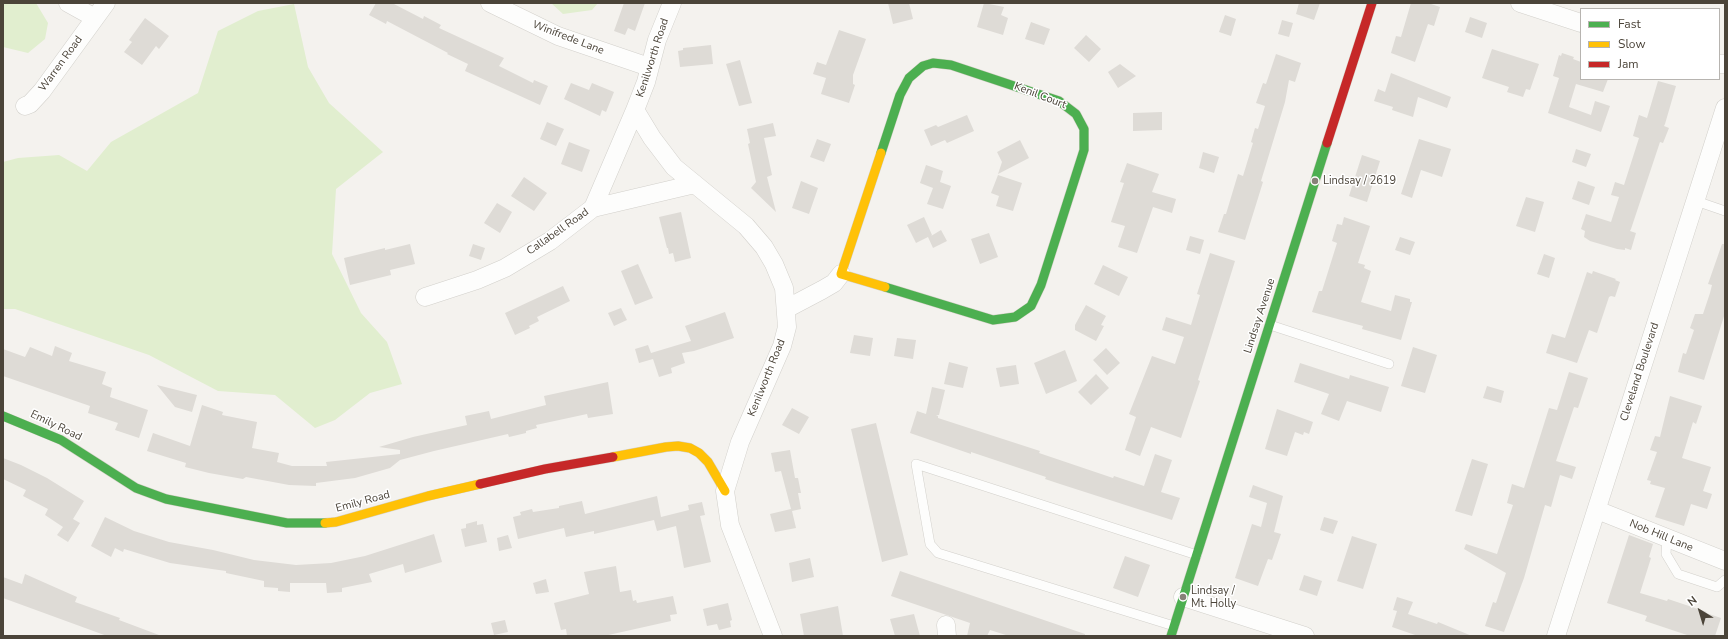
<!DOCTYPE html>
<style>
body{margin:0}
#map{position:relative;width:1728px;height:639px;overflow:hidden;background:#f4f2ee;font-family:"Nunito Sans",sans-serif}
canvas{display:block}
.frame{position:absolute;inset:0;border:4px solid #4b4439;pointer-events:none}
.legend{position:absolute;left:1580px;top:8px;width:140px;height:72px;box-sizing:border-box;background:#fff;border:1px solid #b7b4b0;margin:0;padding:5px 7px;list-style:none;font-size:12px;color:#4b4439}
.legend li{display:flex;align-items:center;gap:8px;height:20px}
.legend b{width:20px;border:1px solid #b7b4b0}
.north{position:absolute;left:1680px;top:591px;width:40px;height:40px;-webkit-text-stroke:3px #fff;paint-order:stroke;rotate:322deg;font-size:11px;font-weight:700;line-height:16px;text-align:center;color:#4b4439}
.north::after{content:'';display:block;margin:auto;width:14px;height:18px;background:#4b4439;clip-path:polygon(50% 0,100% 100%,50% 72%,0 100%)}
</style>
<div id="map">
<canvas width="1728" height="639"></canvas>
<div class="frame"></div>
<ul class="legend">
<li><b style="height:5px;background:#4caf50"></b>Fast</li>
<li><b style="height:5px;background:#ffc107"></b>Slow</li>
<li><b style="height:5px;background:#c62828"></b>Jam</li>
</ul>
<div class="north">N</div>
</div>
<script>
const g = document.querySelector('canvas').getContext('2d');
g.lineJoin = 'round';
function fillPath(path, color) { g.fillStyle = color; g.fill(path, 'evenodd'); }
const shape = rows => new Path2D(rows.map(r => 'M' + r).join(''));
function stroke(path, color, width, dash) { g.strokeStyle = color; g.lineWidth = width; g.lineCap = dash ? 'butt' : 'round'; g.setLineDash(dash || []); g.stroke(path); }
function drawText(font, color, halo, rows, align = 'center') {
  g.font = font + ' "Nunito Sans",sans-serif'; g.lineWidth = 3; g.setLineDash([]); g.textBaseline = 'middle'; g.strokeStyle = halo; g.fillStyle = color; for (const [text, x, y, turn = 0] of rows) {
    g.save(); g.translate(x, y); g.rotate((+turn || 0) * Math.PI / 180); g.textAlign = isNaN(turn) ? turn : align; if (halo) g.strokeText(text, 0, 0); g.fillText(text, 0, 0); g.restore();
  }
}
const green = shape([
 [3,3,36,3,48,23,45,39,28,53,3,47],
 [551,3,598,3,592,10,563,14],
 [294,4,308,67,329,103,383,152,336,189,332,254,361,313,387,342,402,384,370,393,335,420,315,428,275,395,218,391,149,355,15,309,3,309,3,162,18,158,59,155,87,171,111,142,198,93,218,31,258,11]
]);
const building = shape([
 [376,3,392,3,423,19,424,16,441,25,439,28,504,58,499,66,533,83,534,80,548,86,540,105,465,71,468,64,447,54,448,53,387,21,386,24,369,15],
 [624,3,645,3,635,31,628,28,625,35,614,31],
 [888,3,909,3,913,19,893,24],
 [984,3,1004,7,1001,15,1008,18,1003,35,977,27],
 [1299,3,1320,3,1314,20,1296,14],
 [1411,3,1428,3,1440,7,1434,26,1428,24,1415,62,1391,53,1396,36,1401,37],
 [1225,15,1236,19,1231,36,1219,32],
 [1470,17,1487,23,1482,38,1465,32],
 [145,18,169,36,159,49,156,46,142,65,124,52,132,42,129,40],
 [1282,20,1293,23,1289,37,1278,34],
 [1031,22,1050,29,1044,45,1025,39],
 [839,30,866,39,853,75,853,84,855,85,849,103,821,94,826,78,813,74,817,62,826,65],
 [1086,35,1101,49,1089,62,1074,48],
 [711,45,713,64,680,67,678,51,683,50,683,48],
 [1492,49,1539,64,1530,90,1526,89,1523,97,1507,92,1509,87,1482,78],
 [1562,53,1574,57,1573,59,1581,62,1581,79,1608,79,1603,92,1576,84,1569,107,1591,115,1595,101,1610,106,1601,132,1548,113,1559,78,1553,76,1559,55,1561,56],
 [1276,54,1301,63,1295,82,1289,80,1285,102,1261,181,1263,182,1245,240,1218,232,1224,214,1226,214,1238,174,1243,176,1253,143,1251,142,1255,128,1258,129,1265,106,1256,103,1263,83,1266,84],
 [740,60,752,103,739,106,726,64],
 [1120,64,1136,76,1118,88,1108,72],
 [1391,73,1451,97,1447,108,1418,97,1413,117,1392,110,1393,107,1374,101,1378,89,1385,92],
 [1658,81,1676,86,1665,124,1664,126,1669,128,1663,143,1660,142,1631,229,1630,231,1636,233,1631,250,1625,248,1625,250,1617,249,1590,241,1584,237,1585,231,1581,229,1586,214,1611,222,1619,197,1611,195,1615,182,1624,185,1639,138,1633,136,1639,115,1647,118],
 [571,83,589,90,592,83,614,92,606,112,602,110,600,116,564,99],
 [1162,112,1162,130,1133,131,1133,113],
 [967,115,974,131,947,143,945,140,931,146,924,130,936,125,938,127],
 [547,122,564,129,556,146,540,139],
 [773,123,776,136,764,138,772,175,767,177,776,212,751,188,756,182,748,144,750,143,747,129],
 [817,139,831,144,824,162,810,157],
 [1419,139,1451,149,1442,177,1421,170,1412,198,1401,194],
 [1020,140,1029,158,998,174,1002,162,997,152],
 [569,142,590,150,582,172,561,164],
 [1576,149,1591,154,1586,167,1572,162],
 [1203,152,1219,157,1214,173,1199,168],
 [1362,155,1380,161,1367,202,1349,196],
 [1127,163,1159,174,1152,192,1176,199,1172,213,1153,207,1137,253,1118,247,1125,226,1111,222,1124,183,1120,182],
 [926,165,943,171,940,182,951,186,943,209,927,204,933,188,920,183],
 [998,175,1022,183,1013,211,996,206,999,196,991,193],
 [524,177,547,193,534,211,511,196],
 [801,181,818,188,809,214,792,208],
 [1578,181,1595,187,1589,205,1572,199],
 [1526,197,1544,202,1535,232,1516,226],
 [497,203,512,212,500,233,484,223],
 [681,212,691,258,675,262,673,253,669,254,668,248,667,248,659,217],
 [924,217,932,235,931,236,941,230,947,241,933,248,928,237,916,243,907,225],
 [1344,217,1370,226,1358,263,1365,265,1364,268,1371,271,1361,302,1391,311,1395,295,1410,299,1410,302,1412,302,1401,340,1362,329,1363,326,1312,312,1319,291,1322,291,1337,243,1332,241,1337,224,1342,225],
 [989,233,998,257,980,264,971,239],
 [1190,236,1204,240,1200,254,1186,250],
 [1400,237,1415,242,1410,255,1395,250],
 [410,244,415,264,390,270,391,275,350,285,344,258,385,248,385,250],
 [473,244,485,248,481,260,469,256],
 [1722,244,1725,244,1725,313,1704,380,1678,372,1683,353,1686,354,1694,330,1690,328,1695,314,1703,314,1710,293,1712,285,1708,284],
 [1210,253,1235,261,1198,380,1200,381,1181,438,1151,427,1140,456,1125,450,1136,417,1129,414,1152,356,1175,364,1184,337,1162,330,1166,317,1191,325,1200,295,1197,294],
 [1544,254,1555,258,1549,278,1537,274],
 [638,264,653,298,635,305,621,271],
 [1103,265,1128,277,1119,296,1094,284],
 [1593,271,1616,279,1615,280,1620,282,1615,297,1611,296,1609,297,1597,333,1589,330,1577,363,1546,353,1552,334,1565,338,1587,272,1592,274],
 [563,286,570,301,537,317,539,321,529,326,530,328,515,335,505,313],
 [1086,305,1106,316,1101,325,1104,326,1096,341,1075,330,1075,325],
 [621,308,627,320,614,326,608,313],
 [725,312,734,338,694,351,682,353,685,363,671,368,672,373,659,377,653,359,639,363,635,349,648,345,651,353,691,341,685,326],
 [854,335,873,338,870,356,850,353],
 [897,338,916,340,913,359,894,356],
 [55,346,72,353,69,361,106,372,102,384,112,388,110,397,148,410,139,438,115,430,118,423,88,413,90,406,3,376,3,349,25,357,30,347,52,356],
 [1413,347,1437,355,1425,393,1401,386],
 [1106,348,1120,363,1107,375,1093,360],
 [1065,350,1077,381,1046,394,1034,363],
 [949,362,968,367,963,388,944,384],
 [1300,363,1349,379,1350,375,1389,387,1381,412,1347,401,1339,421,1321,414,1329,394,1294,382],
 [1016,365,1019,384,1000,387,996,368],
 [1569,372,1588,378,1578,408,1574,407,1556,461,1576,467,1572,479,1560,475,1551,507,1545,505,1524,578,1504,632,1485,626,1493,602,1496,603,1506,573,1464,549,1466,544,1497,554,1513,505,1507,503,1512,484,1524,488,1549,408,1557,410],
 [1096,374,1109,388,1091,405,1078,392],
 [608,382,613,414,588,418,587,414,536,425,537,428,526,431,526,433,509,437,508,434,434,451,400,460,390,468,355,478,316,483,316,486,289,485,246,477,243,479,209,473,185,467,186,463,147,451,153,433,190,446,202,405,223,412,222,415,257,422,252,448,279,453,277,462,292,466,327,466,326,462,400,454,400,450,379,447,413,437,467,425,465,416,489,411,491,419,546,405,544,396],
 [157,385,197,395,192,412,175,407],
 [1487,386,1504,391,1501,403,1483,398],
 [932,387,945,390,939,415,936,415,938,416,938,418,1040,451,1039,453,1113,478,1114,476,1144,486,1155,454,1172,460,1161,492,1180,498,1172,520,1060,484,1045,479,1046,477,971,452,971,454,910,433,917,411,926,414],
 [1670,396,1702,406,1696,424,1693,422,1682,458,1711,467,1703,491,1712,494,1707,509,1691,504,1684,526,1655,517,1665,488,1650,484,1651,481,1647,480,1657,452,1650,450,1655,436,1660,437],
 [792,408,809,417,799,434,782,425],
 [1277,409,1313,422,1309,434,1304,432,1303,435,1295,432,1287,456,1265,449],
 [876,423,908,555,882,562,851,429],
 [790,450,795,478,798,478,801,493,798,493,801,509,792,511,796,528,775,532,770,514,791,509,781,471,775,472,771,453],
 [3,458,21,465,47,478,84,501,73,519,80,523,68,542,57,535,63,527,45,515,48,509,23,496,26,490,3,479],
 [1472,459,1488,464,1472,516,1455,511],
 [1253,485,1283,496,1274,532,1281,534,1272,560,1268,559,1258,586,1235,578,1252,524,1261,527,1267,503,1249,497],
 [657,496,661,517,689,510,688,505,702,502,705,515,700,516,711,562,684,568,676,526,657,531,654,520,594,534,594,531,566,537,564,528,518,539,513,517,521,515,520,512,532,509,533,512,559,508,559,506,582,501,585,514],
 [105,517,134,531,169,542,213,550,254,560,296,565,331,563,365,556,434,534,442,562,405,573,403,564,369,574,372,582,342,588,342,592,327,593,326,583,290,583,290,592,278,591,278,588,264,587,264,581,226,573,226,571,170,563,124,549,123,552,115,548,111,557,91,546],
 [1324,517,1338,521,1333,534,1320,530],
 [477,521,477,525,483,524,487,542,465,547,461,529,466,528,466,524],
 [508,535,512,548,499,551,497,538],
 [1629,535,1653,544,1649,557,1651,558,1640,593,1667,601,1668,599,1707,612,1706,613,1721,618,1715,636,1690,636,1645,621,1647,616,1607,603],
 [1352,536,1377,544,1363,589,1337,581],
 [1125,556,1150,565,1138,597,1113,588],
 [810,558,814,577,792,582,789,563],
 [616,566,620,592,631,590,633,601,636,600,637,603,673,596,677,614,670,615,671,621,604,636,567,636,566,629,561,630,554,603,589,594,584,572],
 [900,571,1085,634,1085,636,1009,636,990,630,987,636,967,636,970,623,891,596],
 [25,574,77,597,75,602,120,618,119,620,159,635,159,636,107,636,3,598,3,577,22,584],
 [1304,575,1322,581,1317,596,1299,590],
 [546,579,549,592,536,594,533,583],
 [1397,597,1413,602,1408,614,1437,624,1438,622,1472,636,1418,636,1392,627,1397,611,1393,610],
 [728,603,732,620,730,621,731,627,719,630,717,624,707,626,703,609],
 [838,606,843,636,804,636,800,614],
 [914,614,920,636,895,636,890,619],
 [505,620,508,632,494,635,491,623]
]);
const lane = shape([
 [1696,201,1725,211],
 [1270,325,1389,364],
 [1667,538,1666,554,1678,574,1717,587,1725,580],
 [1174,626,938,553,930,544,916,464,1197,555]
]);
const street = shape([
 [68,3,95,18],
 [490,3,558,36,649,67],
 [672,3,657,40,646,82,635,110,652,138,674,167,746,226,764,247,774,264,784,288,787,327,782,346,740,442,725,491,730,525,773,636],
 [1520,3,1581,23],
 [1719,64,1725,64],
 [25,106,30,104,42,91,106,3],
 [593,208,695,184],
 [425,297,477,280,505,268,550,241,593,208,635,110],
 [786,309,822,290,834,283,841,274],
 [1597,510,1725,561],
 [1183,597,1305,636],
 [946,625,947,636],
 [1556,636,1725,108]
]);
const fast = shape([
 [881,153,900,95,909,78,923,66,933,63],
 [885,287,993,320,1015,317,1031,306,1041,285,1084,150,1084,129,1076,114,1059,101,951,65,933,63],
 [3,416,61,440,136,488,166,499,287,523,325,523],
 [1171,636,1327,143]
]);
const slow = shape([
 [881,153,841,274,885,287],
 [613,457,666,447,678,446,690,448,699,453,708,462,725,491],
 [325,523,336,522,428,496,480,484]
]);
const jam = shape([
 [1327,143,1372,3],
 [480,484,545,469,613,457]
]);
const markers = [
 [1315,181,4,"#868178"],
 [1183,597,4,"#868178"]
];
const streetNames = [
 ["Winifrede Lane",568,38,21],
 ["Kenilworth Road",653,58,-72],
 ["Warren Road",61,64,-54],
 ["Kenil Court",1040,96,21],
 ["Callabell Road",558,232,-35],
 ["Lindsay Avenue",1260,316,-72],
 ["Cleveland Boulevard",1640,372,-72],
 ["Kenilworth Road",767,378,-68],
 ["Emily Road",56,426,26],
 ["Emily Road",363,502,-15],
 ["Nob Hill Lane",1661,536,22]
];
const poiNames = [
 ["Lindsay / 2619",1323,181],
 ["Lindsay /",1191,591],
 ["Mt. Holly",1191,604]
];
fillPath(green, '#e1eecf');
fillPath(building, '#dedbd6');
stroke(lane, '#d2d0cb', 10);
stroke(street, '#d2d0cb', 19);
stroke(fast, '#d3cfc5', 10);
stroke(slow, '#d3cfc5', 10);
stroke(jam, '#d3cfc5', 10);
stroke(lane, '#fdfdfc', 9);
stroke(street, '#fdfdfc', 18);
stroke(fast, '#4caf50', 9);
stroke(slow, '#ffc107', 9);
stroke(jam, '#c62828', 9);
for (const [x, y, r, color] of markers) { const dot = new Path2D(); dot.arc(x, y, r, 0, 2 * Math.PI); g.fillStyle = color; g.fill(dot); stroke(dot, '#fff', 1.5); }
drawText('11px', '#4b4439', '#fff', streetNames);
drawText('11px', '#4b4439', '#fff', poiNames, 'left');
</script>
